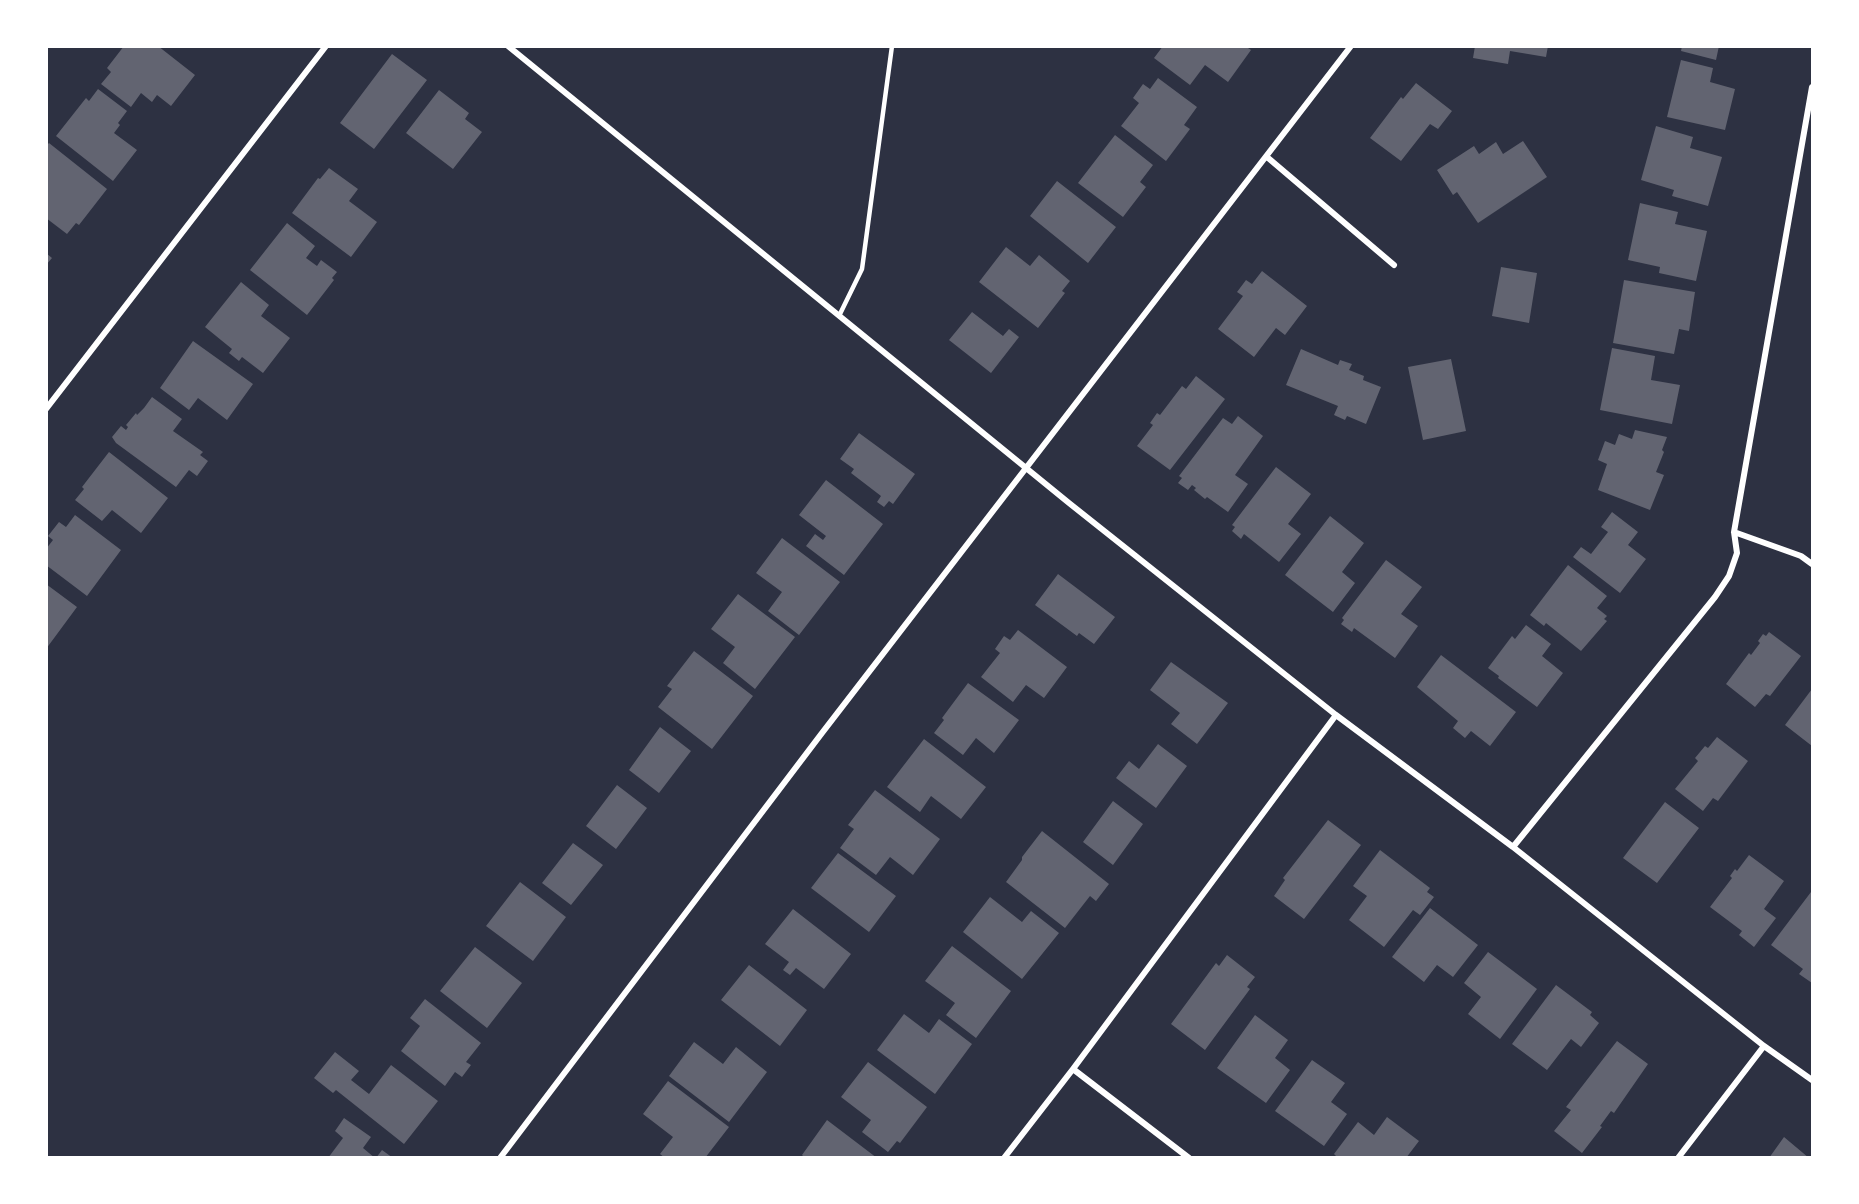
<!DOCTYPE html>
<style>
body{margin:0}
#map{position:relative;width:1859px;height:1204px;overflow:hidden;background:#2d3142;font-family:Manrope,sans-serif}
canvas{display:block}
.frame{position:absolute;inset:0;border:48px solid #fff;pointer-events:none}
</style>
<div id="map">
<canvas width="1859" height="1204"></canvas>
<div class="frame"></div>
</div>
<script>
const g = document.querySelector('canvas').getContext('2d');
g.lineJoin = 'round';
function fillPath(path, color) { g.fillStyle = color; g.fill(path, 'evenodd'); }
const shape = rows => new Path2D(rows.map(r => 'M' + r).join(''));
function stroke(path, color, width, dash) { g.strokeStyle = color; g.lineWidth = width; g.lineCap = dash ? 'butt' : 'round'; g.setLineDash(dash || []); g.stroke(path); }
const building = shape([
 [124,46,158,46,195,75,171,106,157,95,152,102,141,93,131,107,101,84,111,72,107,68],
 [1163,46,1245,46,1251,50,1228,82,1205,65,1190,85,1154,58],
 [1475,46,1548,46,1546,57,1510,51,1508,64,1473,58],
 [1682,46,1719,46,1716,60,1681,51],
 [392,54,427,80,374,149,340,123],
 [1681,60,1713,68,1710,82,1735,89,1725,130,1667,117],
 [1158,78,1197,107,1184,125,1190,129,1166,161,1121,126,1139,103,1133,98,1143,84,1150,89],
 [1416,83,1452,111,1438,129,1430,124,1401,161,1370,138,1401,97,1403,99],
 [98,89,127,111,118,123,120,125,114,133,137,150,113,181,56,136,86,98,89,101],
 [439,90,469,113,465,119,482,132,453,169,406,133],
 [1656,126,1693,137,1690,148,1722,157,1708,206,1672,196,1674,190,1641,180],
 [1115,135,1153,165,1140,182,1146,187,1123,217,1078,183],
 [1523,141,1547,177,1478,223,1457,192,1453,195,1437,170,1474,146,1479,154,1496,142,1503,154],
 [49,143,107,189,79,225,76,223,67,234,46,218,46,146],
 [329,168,358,189,349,201,377,222,351,257,292,213,318,178,320,179],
 [1057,181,1116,227,1088,263,1030,216],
 [1640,203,1678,212,1675,224,1707,231,1696,281,1659,273,1660,267,1628,260],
 [287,223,315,246,306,258,317,266,321,260,337,272,332,278,334,280,307,315,250,270],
 [1006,247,1030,266,1039,255,1070,281,1062,291,1065,293,1038,328,979,282],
 [46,253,52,258,46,265],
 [1501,267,1537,273,1529,323,1492,316],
 [1262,271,1307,306,1285,335,1276,328,1254,357,1218,329,1243,296,1237,292,1246,280,1252,284],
 [1624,280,1695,292,1689,331,1679,329,1674,354,1613,343],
 [241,282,269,305,261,316,290,338,263,373,242,357,239,361,229,353,232,349,205,327],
 [972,312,1003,336,1009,329,1019,337,991,373,949,340],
 [193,341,253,384,227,420,198,398,189,410,160,388],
 [1612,348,1655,356,1651,380,1680,385,1672,424,1600,410],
 [1301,349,1338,365,1340,360,1352,364,1349,370,1364,376,1363,380,1381,387,1366,424,1347,416,1345,420,1334,415,1338,406,1286,385],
 [1451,359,1466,431,1423,440,1408,367],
 [1196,376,1225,399,1170,470,1137,446,1153,425,1150,423,1157,413,1160,415,1182,386,1186,389],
 [152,397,182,419,173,431,203,452,200,455,208,461,197,476,189,470,176,487,116,443,112,437,121,426,126,430,128,427,126,425,136,413,137,415,144,408],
 [1238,416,1263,436,1235,475,1248,484,1228,512,1207,497,1205,499,1194,490,1196,488,1192,485,1188,490,1178,483,1182,478,1179,476,1223,418,1232,424],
 [1635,430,1667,437,1662,450,1664,452,1656,472,1664,475,1650,510,1598,490,1607,464,1598,460,1605,441,1615,445,1619,434,1632,439],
 [859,433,915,474,893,504,889,501,884,507,877,502,881,496,851,473,854,469,840,459],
 [109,452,168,498,141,533,112,510,102,521,75,500,84,489,82,487],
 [1276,467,1311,494,1288,524,1301,534,1279,562,1244,534,1241,539,1232,531,1235,527,1232,525],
 [826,480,883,524,844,575,806,546,815,534,823,540,826,536,799,515],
 [1612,512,1638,532,1628,545,1646,559,1620,593,1573,557,1581,547,1591,554,1608,532,1601,527],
 [75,515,121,550,87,596,46,565,46,549,53,540,48,536,59,522,66,527],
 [1330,516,1364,543,1342,572,1355,583,1333,612,1285,575],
 [782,538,840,582,799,635,768,611,782,592,756,573],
 [1386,560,1422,587,1401,614,1418,626,1395,658,1354,628,1352,632,1341,624,1344,620,1342,618],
 [1568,565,1607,596,1597,608,1607,616,1604,619,1607,621,1581,651,1546,623,1544,626,1530,615],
 [1058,574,1115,617,1094,644,1079,633,1077,636,1035,605],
 [46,584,77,607,46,649],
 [738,594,795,637,755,689,723,663,735,647,711,629],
 [1526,625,1551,644,1542,656,1563,673,1537,707,1498,678,1499,676,1488,668,1512,636,1515,639],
 [1018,630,1067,667,1044,698,1026,685,1013,702,981,677,1000,653,995,649,1004,636,1010,640],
 [1769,632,1801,656,1770,696,1766,694,1755,707,1726,684,1749,653,1751,655,1760,643,1758,641,1763,634,1766,636],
 [694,651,753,696,712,749,658,707,672,689,667,686],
 [1441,655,1516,712,1490,746,1471,731,1465,738,1453,728,1458,721,1417,687],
 [1171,662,1228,703,1197,744,1171,724,1180,713,1150,690],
 [968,683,1019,720,994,753,976,738,963,755,934,733,944,720,942,718],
 [1812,689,1812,746,1785,725],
 [660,727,691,751,659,793,629,770],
 [1717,737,1748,761,1718,801,1713,798,1703,811,1675,789,1698,761,1695,758,1705,746,1708,748],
 [924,739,986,787,961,819,931,796,920,812,887,787],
 [1158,744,1187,766,1156,808,1116,778,1129,761,1139,769],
 [617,785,647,808,616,849,586,826],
 [875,790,940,839,913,875,890,857,876,875,840,848,854,829,848,825],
 [1113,801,1143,824,1113,865,1083,842],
 [1665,802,1699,828,1657,883,1623,858],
 [1328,820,1361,845,1304,919,1274,896,1285,880,1283,878],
 [1042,831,1109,884,1096,901,1090,896,1065,928,1006,882,1022,860,1022,857],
 [573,843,603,865,571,905,542,883],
 [1380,850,1430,888,1427,892,1434,897,1420,915,1413,910,1384,947,1349,920,1367,896,1353,886],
 [838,853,896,896,869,932,811,888],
 [1749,855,1784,881,1764,909,1776,918,1754,947,1739,935,1742,931,1710,907,1732,878,1730,876,1735,869,1737,871],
 [520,882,566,917,533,961,486,926],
 [1811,892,1812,893,1812,983,1799,974,1803,969,1771,945],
 [990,897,1022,922,1031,911,1059,933,1022,979,963,932],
 [1430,908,1478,945,1453,977,1437,965,1424,982,1392,957],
 [793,909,851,954,824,989,796,968,790,975,783,970,789,962,765,944],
 [952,946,1011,991,976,1038,946,1015,955,1003,925,981],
 [475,947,522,983,487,1028,440,991],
 [1488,952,1537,989,1500,1039,1468,1014,1481,997,1464,983],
 [1227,955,1255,977,1247,987,1250,989,1205,1050,1171,1024,1216,963,1219,966],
 [749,965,807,1010,780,1046,721,1000],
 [1556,985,1592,1012,1590,1015,1599,1023,1581,1047,1571,1039,1547,1070,1512,1044],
 [425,999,481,1043,466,1062,471,1065,462,1077,455,1072,445,1086,401,1051,420,1026,410,1018],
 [904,1014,929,1033,939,1019,972,1044,935,1094,877,1050],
 [1255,1015,1288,1040,1275,1058,1290,1070,1266,1103,1217,1068],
 [1617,1041,1648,1064,1614,1113,1611,1111,1600,1126,1602,1127,1582,1153,1554,1131,1571,1110,1566,1107],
 [694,1042,723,1064,736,1047,767,1072,729,1122,669,1076],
 [335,1052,359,1071,351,1080,369,1094,391,1065,438,1101,404,1144,336,1090,333,1093,314,1078],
 [1312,1060,1345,1083,1331,1102,1347,1114,1324,1146,1275,1111],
 [868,1062,927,1107,900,1143,897,1141,888,1152,862,1132,871,1120,841,1097],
 [668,1081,729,1127,705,1158,665,1158,660,1154,673,1137,643,1114],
 [1387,1117,1419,1141,1406,1158,1338,1158,1334,1154,1358,1122,1374,1135],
 [344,1118,371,1137,363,1148,375,1158,328,1158,343,1138,335,1131],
 [827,1120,877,1158,805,1158,802,1155],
 [1784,1137,1809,1158,1769,1158],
 [382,1150,393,1158,376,1158]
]);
const service = shape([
 [839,316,862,269,892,46]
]);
const minor = shape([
 [508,46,1069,503,1336,715,1513,847,1764,1046,1812,1080],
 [1267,157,1394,265],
 [46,409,326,46],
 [1734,532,1801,556,1812,564],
 [1513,847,1715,597,1729,576,1737,553,1734,532,1812,87],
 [1073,1069,1189,1158],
 [500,1158,822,733,1351,46],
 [1004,1158,1073,1069,1336,715],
 [1678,1158,1764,1046]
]);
fillPath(building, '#626471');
stroke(service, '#fff', 4.5);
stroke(minor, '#fff', 6);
</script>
